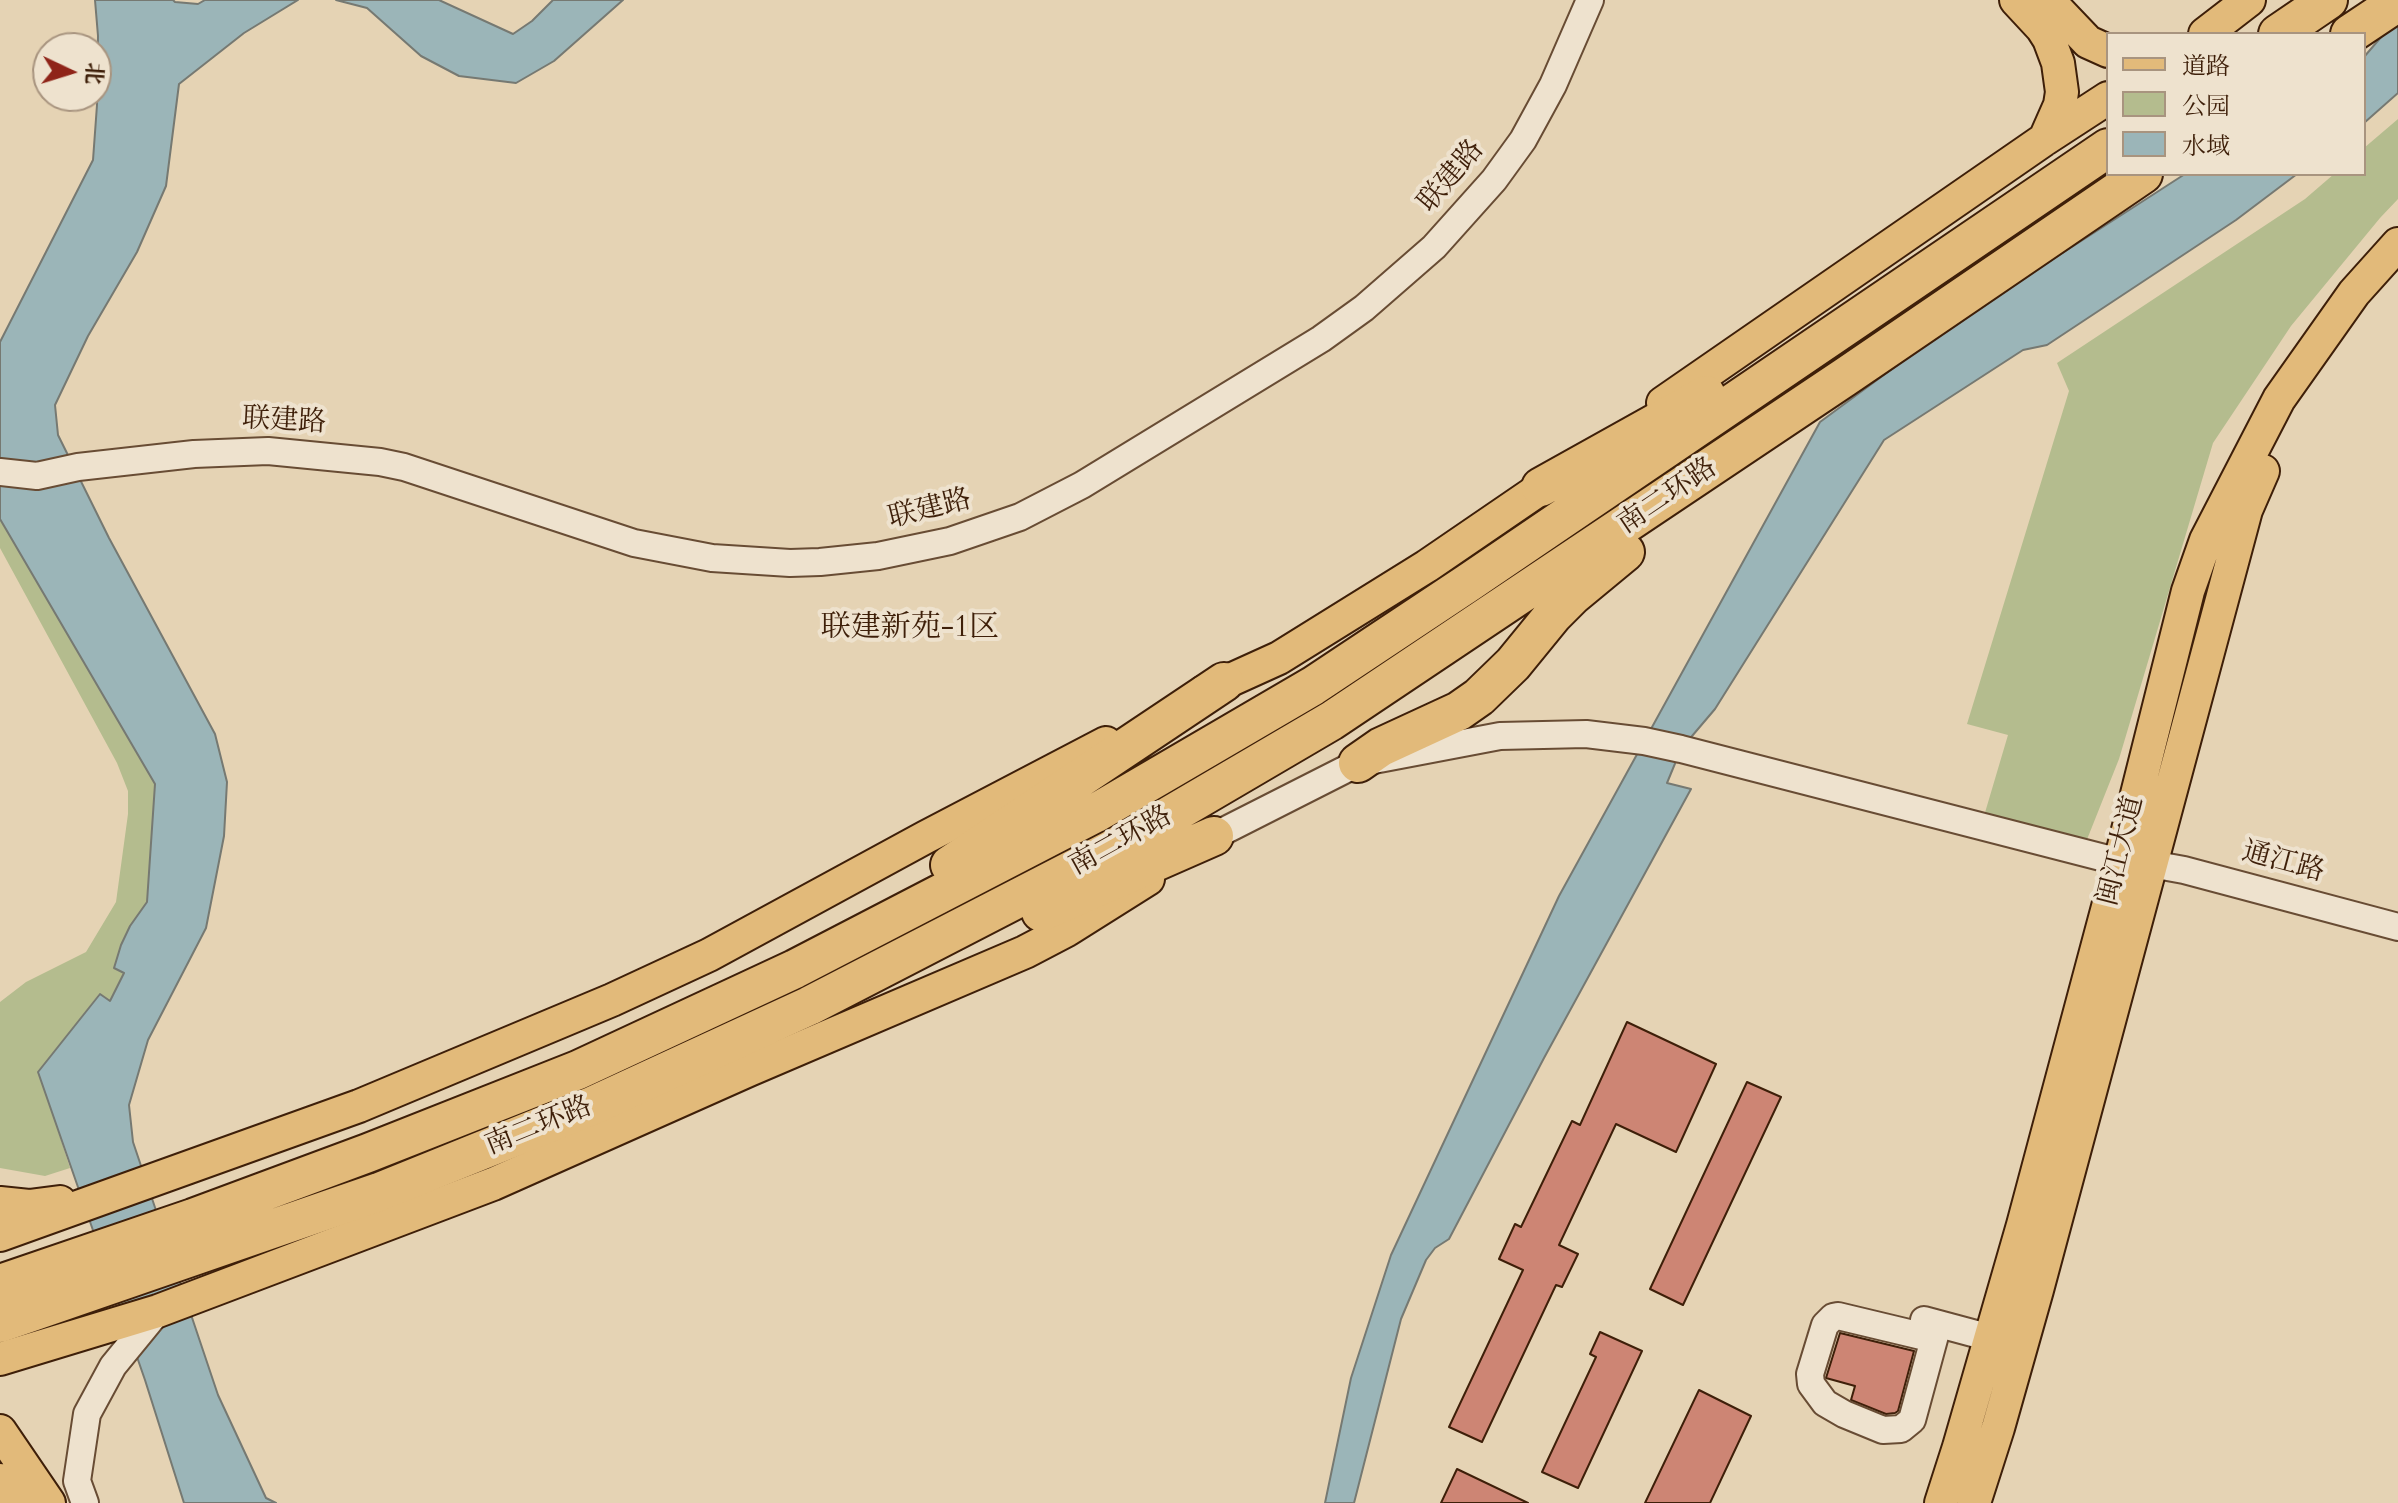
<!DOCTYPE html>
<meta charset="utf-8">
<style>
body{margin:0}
#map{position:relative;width:2398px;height:1503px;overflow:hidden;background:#e5d3b4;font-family:Cardo,"Noto Serif SC",serif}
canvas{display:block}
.legend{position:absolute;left:2106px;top:32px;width:260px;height:144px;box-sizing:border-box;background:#eee2ce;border:2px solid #a8947f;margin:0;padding:10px 14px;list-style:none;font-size:24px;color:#3e1f09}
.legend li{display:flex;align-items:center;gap:16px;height:40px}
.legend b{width:40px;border:2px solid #a8947f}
.north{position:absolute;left:32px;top:32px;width:80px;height:80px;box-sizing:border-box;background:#eee2ce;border:2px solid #a8947f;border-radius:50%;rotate:94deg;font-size:22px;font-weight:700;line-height:32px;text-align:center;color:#3e1f09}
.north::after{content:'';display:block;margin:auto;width:28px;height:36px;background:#8f2418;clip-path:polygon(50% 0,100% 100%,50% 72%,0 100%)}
</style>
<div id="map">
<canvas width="2398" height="1503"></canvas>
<ul class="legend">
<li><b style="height:10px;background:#e2ba7a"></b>道路</li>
<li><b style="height:22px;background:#b4bc8e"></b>公园</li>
<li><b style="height:22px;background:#9bb5b8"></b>水域</li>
</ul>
<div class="north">北</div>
</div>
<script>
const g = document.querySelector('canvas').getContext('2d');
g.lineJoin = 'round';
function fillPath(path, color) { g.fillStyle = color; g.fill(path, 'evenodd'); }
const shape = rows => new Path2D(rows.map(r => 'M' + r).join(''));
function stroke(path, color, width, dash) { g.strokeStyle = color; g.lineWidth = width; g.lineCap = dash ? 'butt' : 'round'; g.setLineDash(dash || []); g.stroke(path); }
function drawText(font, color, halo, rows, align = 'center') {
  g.font = font + ' Cardo,"Noto Serif SC",serif'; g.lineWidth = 8; g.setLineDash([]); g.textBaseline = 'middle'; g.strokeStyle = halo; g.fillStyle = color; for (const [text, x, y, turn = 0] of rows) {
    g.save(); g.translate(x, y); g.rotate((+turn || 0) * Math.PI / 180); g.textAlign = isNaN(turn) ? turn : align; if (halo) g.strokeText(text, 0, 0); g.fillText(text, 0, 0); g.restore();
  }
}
const green = shape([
 [2398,119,2398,199,2380,218,2291,326,2213,443,2119,759,2086,842,1984,816,2008,735,1967,724,2069,391,2057,363,2305,199,2334,174,2364,174,2364,148],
 [0,519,155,784,147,902,130,926,115,967,125,973,110,1001,99,994,39,1072,70,1168,45,1176,0,1168,0,1002,26,982,86,952,116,902,128,814,128,791,117,763,0,548]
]);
const water = shape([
 [95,0,173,0,175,2,198,4,205,0,298,0,244,33,179,84,166,186,137,252,88,336,55,405,58,435,109,538,215,734,227,782,224,836,206,928,148,1040,129,1105,133,1142,218,1395,266,1498,276,1503,184,1503,145,1380,38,1072,100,994,110,1001,124,973,114,968,121,945,130,926,147,902,155,784,0,519,0,342,93,160,97,105,98,36,95,0],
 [336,0,439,0,513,34,532,21,553,0,623,0,554,61,516,83,459,76,421,56,367,8,336,0],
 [2398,11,2398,93,2364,123,2364,57,2388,29,2398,11],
 [2185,174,2297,174,2236,220,2047,345,2023,350,1884,440,1715,709,1681,749,1667,783,1691,789,1544,1058,1449,1239,1435,1248,1426,1260,1401,1319,1354,1503,1325,1503,1351,1378,1391,1255,1559,896,1820,422,1957,321,2185,174]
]);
const building = shape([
 [1627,1022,1716,1064,1676,1152,1616,1124,1559,1245,1578,1254,1562,1287,1556,1285,1482,1442,1449,1427,1523,1270,1499,1259,1515,1224,1521,1227,1572,1121,1580,1125,1627,1022],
 [1747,1082,1781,1097,1683,1305,1650,1289,1747,1082],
 [1600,1332,1642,1351,1578,1488,1542,1472,1596,1357,1590,1354,1600,1332],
 [1840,1333,1914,1351,1898,1411,1895,1413,1886,1414,1851,1400,1855,1386,1826,1378,1840,1333],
 [1699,1390,1751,1416,1710,1503,1645,1503,1699,1390],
 [1457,1469,1528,1503,1441,1503,1457,1469]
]);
const minor = shape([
 [0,472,37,476,78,467,194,454,268,451,380,462,404,467,634,543,712,558,790,563,820,562,878,556,950,541,1020,517,1082,485,1321,339,1364,308,1434,247,1494,180,1523,140,1553,85,1590,0],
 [1214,836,1358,763,1500,736,1586,734,1644,741,1681,749,2120,862,2151,864,2184,870,2398,927],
 [1924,1320,1991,1338],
 [1934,1339,1838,1316,1833,1317,1825,1325,1810,1374,1811,1384,1825,1403,1844,1414,1883,1430,1901,1429,1912,1420,1934,1339,1938,1324],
 [85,1503,77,1481,87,1414,113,1366,158,1311]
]);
const major = shape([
 [2016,0,2042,28,2049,39,2058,63,2062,92,2060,105,2045,139],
 [2048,0,2088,42,2108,51],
 [2205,34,2249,0],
 [1663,403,2045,139,2108,98],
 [1204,692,1279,658,1427,566,1563,473],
 [0,1203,29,1206,60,1202],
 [0,1235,359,1106,612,1000,709,955,926,837,1106,743],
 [0,1359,158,1311,493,1184,749,1070,1025,952,1067,930,1148,879],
 [0,1431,49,1503],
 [0,1480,16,1503],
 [1941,1503,1959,1447,2023,1225,2120,862,2188,591,2206,540,2279,399,2354,293,2398,244],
 [1974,1503,1998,1428,2037,1290,2246,510,2263,471]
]);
const highway = shape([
 [2278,34,2328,0],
 [2350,34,2398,2],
 [1541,487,1706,395],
 [1358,763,1381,747,1459,711,1479,697,1513,664,1553,615,1573,595,1625,552],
 [950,865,1224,682],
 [1041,912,1214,836],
 [0,1284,193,1218,368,1153,578,1070,795,969,1094,814,1313,686,1468,583,2108,148],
 [0,1323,379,1192,594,1105,809,1006,1111,850,1331,721,1845,377,2143,174]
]);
const streetNames = [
 ["联建路",1452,177,-50],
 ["联建路",284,422,3],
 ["南二环路",1668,497,-34],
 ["联建路",930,510,-14],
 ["南二环路",1121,842,-29],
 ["闽江大道",2122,851,-76],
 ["通江路",2283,863,15],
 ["南二环路",539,1127,-22]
];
const neighbourhoodNames = [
 ["联建新苑-1区",910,629]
];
fillPath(green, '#b4bc8e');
fillPath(water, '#9bb5b8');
stroke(water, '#767972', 2);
fillPath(building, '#cd8574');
stroke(building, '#3e1f09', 2);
stroke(minor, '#684c34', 30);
stroke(major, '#3e1f09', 36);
stroke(highway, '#3e1f09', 42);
stroke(minor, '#eee2ce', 26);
stroke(major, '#e2ba7a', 32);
stroke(highway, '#e2ba7a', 38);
drawText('28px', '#3e1f09', '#eee2ce', streetNames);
drawText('30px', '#3e1f09', '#eee2ce', neighbourhoodNames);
</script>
